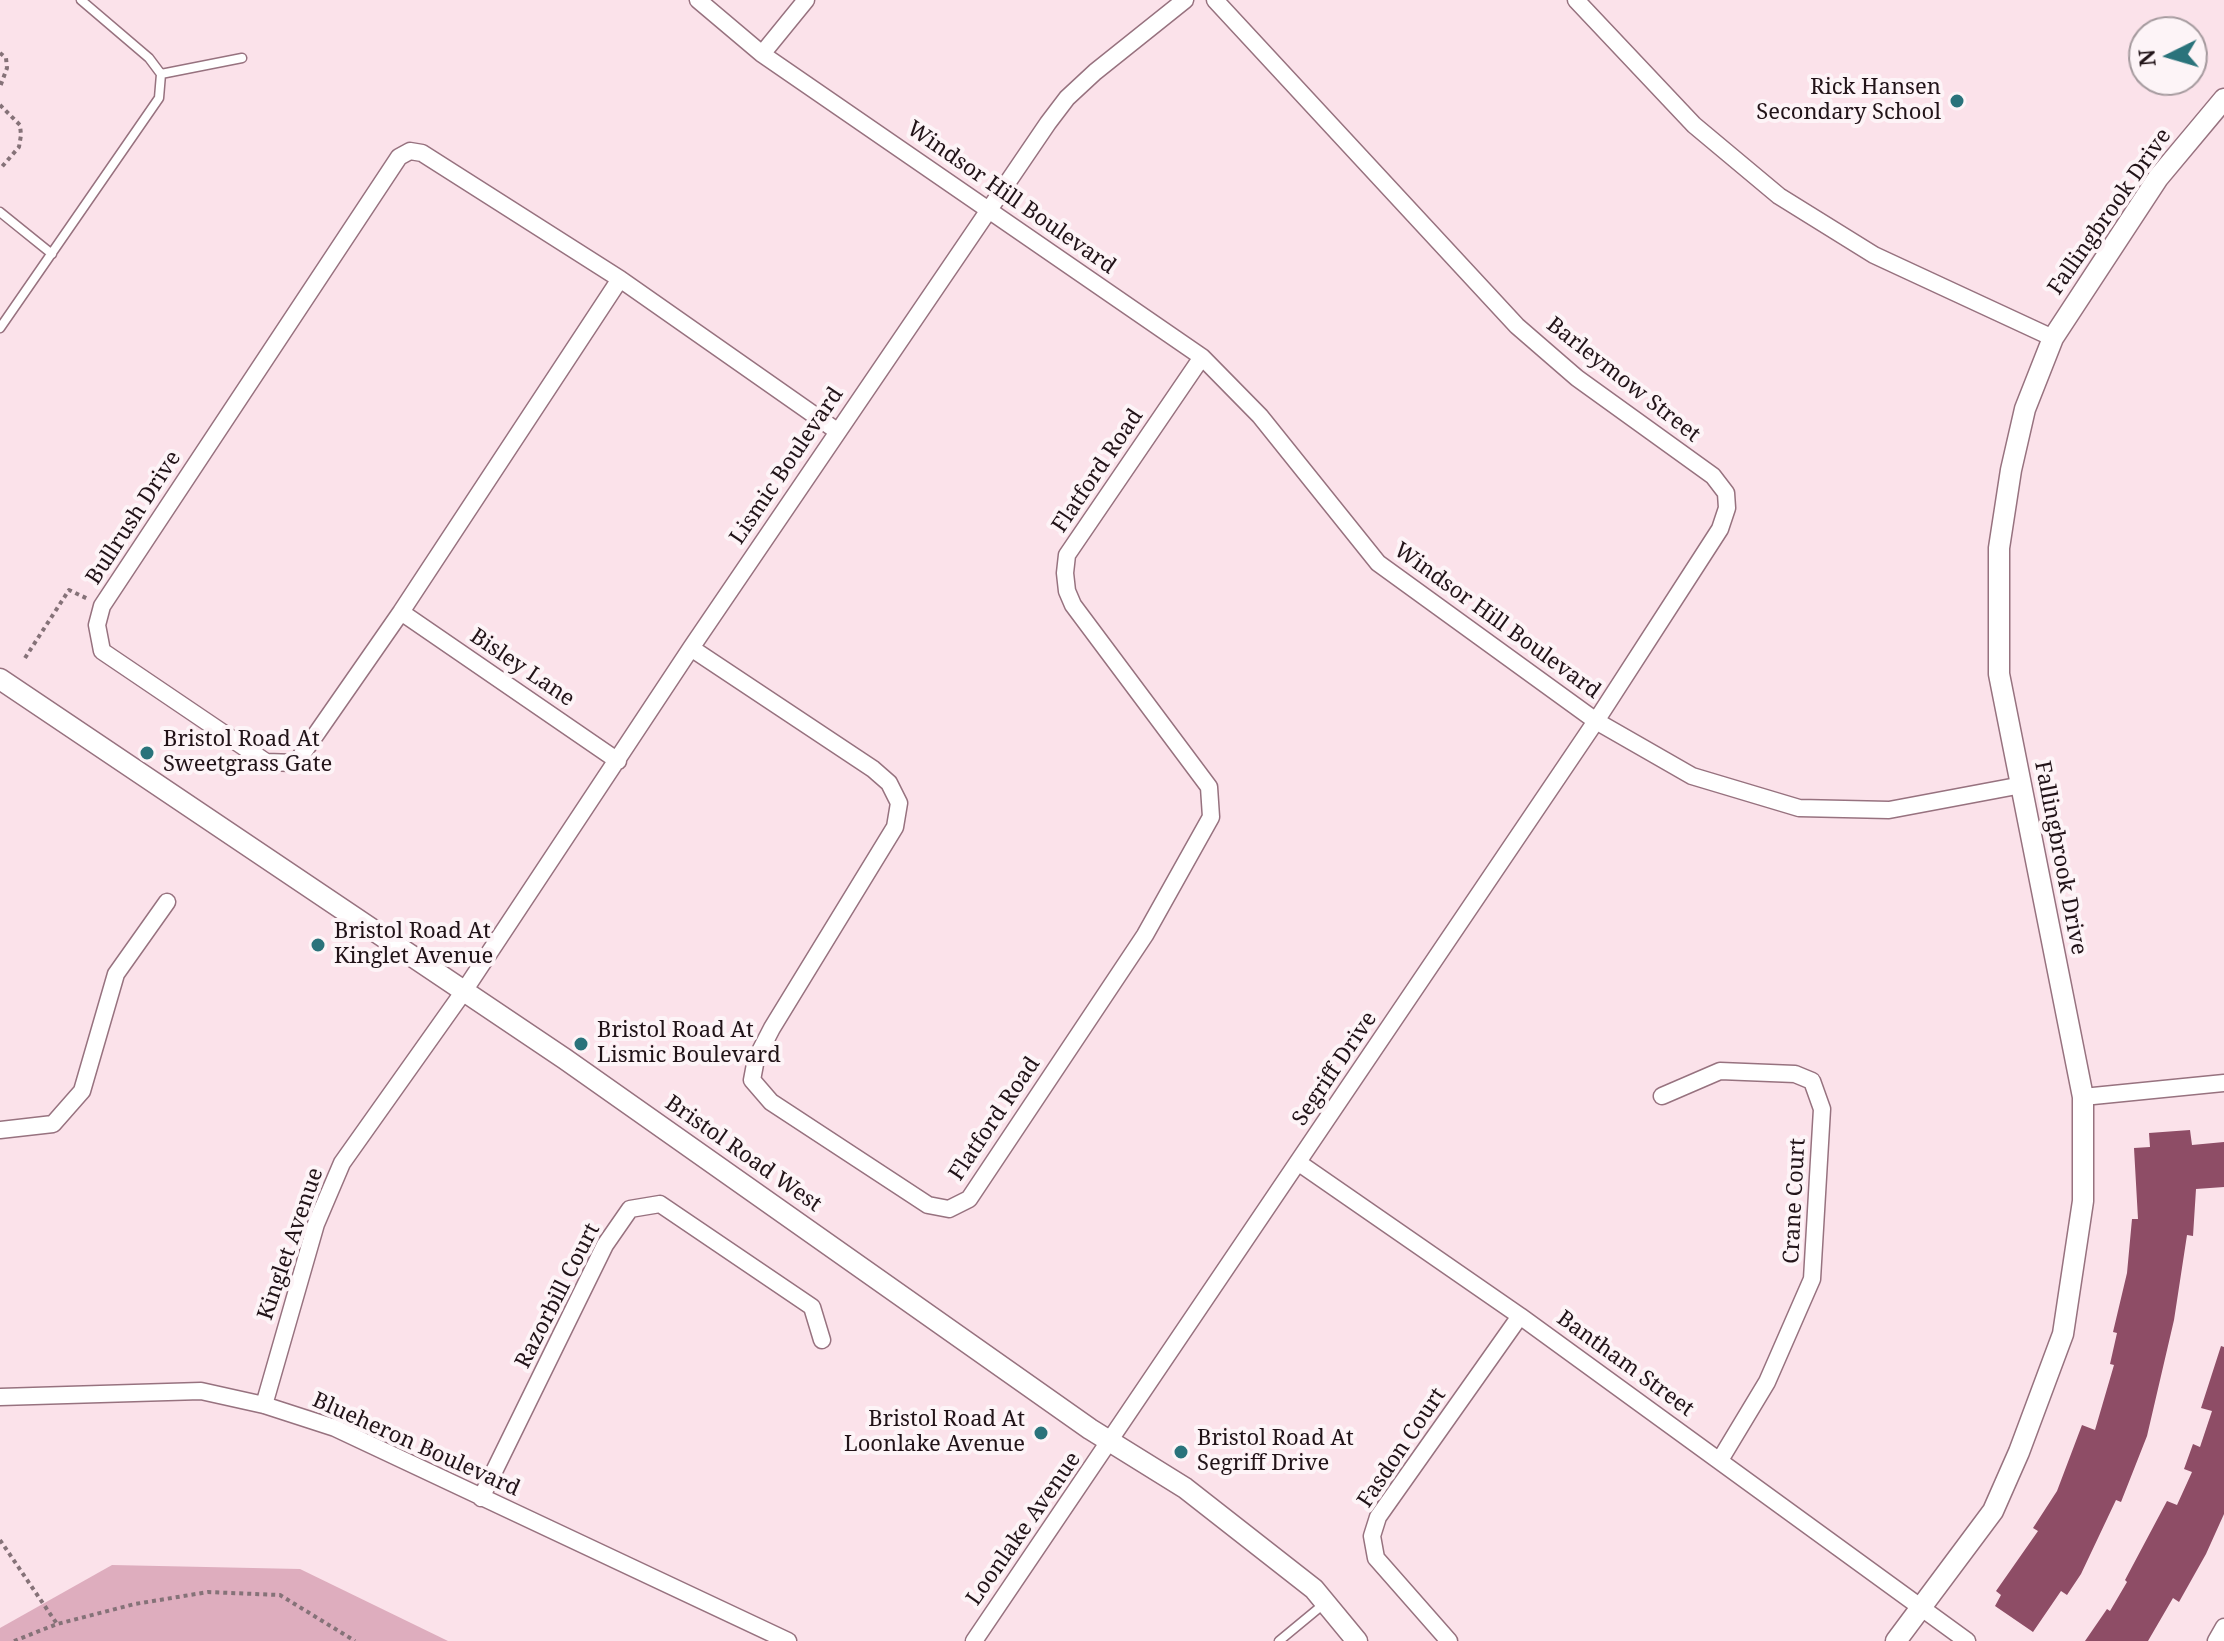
<!DOCTYPE html>
<style>
body{margin:0}
#map{position:relative;width:2224px;height:1641px;overflow:hidden;background:#fbe2ea;font-family:"Noto Serif",serif}
canvas{display:block}
.north{position:absolute;left:2128px;top:16px;width:80px;height:80px;box-sizing:border-box;background:#fdf4f7;border:2px solid #a59a9e;border-radius:50%;rotate:265deg;font-size:22px;font-weight:700;line-height:32px;text-align:center;color:#211318}
.north::after{content:'';display:block;margin:auto;width:28px;height:36px;background:#2a737b;clip-path:polygon(50% 0,100% 100%,50% 72%,0 100%)}
</style>
<div id="map">
<canvas width="2224" height="1641"></canvas>
<div class="north">N</div>
</div>
<script>
const g = document.querySelector('canvas').getContext('2d');
g.lineJoin = 'round';
function fillPath(path, color) { g.fillStyle = color; g.fill(path, 'evenodd'); }
const shape = rows => new Path2D(rows.map(r => 'M' + r).join(''));
function stroke(path, color, width, dash) { g.strokeStyle = color; g.lineWidth = width; g.lineCap = dash ? 'butt' : 'round'; g.setLineDash(dash || []); g.stroke(path); }
function drawText(font, color, halo, rows, align = 'center') {
  g.font = font + ' "Noto Serif",serif'; g.lineWidth = 8; g.setLineDash([]); g.textBaseline = 'middle'; g.strokeStyle = halo; g.fillStyle = color; for (const [text, x, y, turn = 0] of rows) {
    g.save(); g.translate(x, y); g.rotate((+turn || 0) * Math.PI / 180); g.textAlign = isNaN(turn) ? turn : align; if (halo) g.strokeText(text, 0, 0); g.fillText(text, 0, 0); g.restore();
  }
}
const green = shape([
 [112,1565,300,1569,448,1641,0,1641,0,1628]
]);
const building = shape([
 [2190,1130,2192,1145,2224,1142,2224,1187,2196,1189,2193,1236,2187,1235,2174,1320,2147,1436,2121,1502,2116,1500,2081,1574,2067,1595,2061,1591,2033,1632,1995,1606,2001,1595,1996,1591,2038,1531,2033,1528,2057,1491,2082,1425,2095,1430,2114,1365,2110,1364,2117,1333,2113,1332,2127,1273,2132,1219,2138,1219,2134,1148,2150,1147,2149,1133],
 [2221,1346,2224,1347,2224,1514,2206,1554,2179,1602,2173,1598,2148,1641,2085,1641,2107,1609,2110,1611,2127,1582,2125,1580,2167,1501,2177,1505,2192,1472,2184,1469,2193,1444,2200,1447,2212,1411,2201,1408]
]);
const path = shape([
 [0,53,6,58,7,68,0,87],
 [0,105,20,125,21,135,19,147,0,169],
 [25,658,69,590,88,599],
 [0,1540,57,1624],
 [14,1641,57,1624,135,1604,208,1592,280,1595,355,1641]
]);
const service = shape([
 [161,74,242,58],
 [0,212,52,254],
 [0,328,159,98,161,74,149,58,81,0],
 [1279,1641,1325,1603]
]);
const minor = shape([
 [698,0,762,54,1202,357,1260,416,1378,563,1596,721,1692,776,1799,808,1889,810,2022,785],
 [1576,0,1694,125,1779,196,1874,255,2053,338],
 [762,54,806,0],
 [620,279,401,612,296,763,266,762,102,651,97,625,102,606,399,157,410,151,422,153,620,279,837,431],
 [401,612,618,761],
 [691,648,873,769,889,783,899,803,895,827,772,1028,756,1059,752,1080,771,1102,928,1205,949,1209,969,1199,1145,935,1211,817,1209,787,1073,605,1067,591,1065,573,1067,555,1202,357],
 [1662,1096,1720,1071,1795,1074,1812,1081,1822,1109,1812,1279,1767,1382,1720,1460],
 [2083,1097,2224,1083],
 [0,1130,53,1124,82,1091,116,974,167,902],
 [1299,1163,1520,1316,1967,1641],
 [0,1397,201,1391,264,1405,335,1428,788,1641],
 [264,1405,316,1224,342,1163,464,991,691,648,1048,123,1067,98,1095,72,1185,0],
 [481,1498,605,1245,630,1209,660,1204,812,1307,822,1340],
 [974,1641,1596,721,1720,529,1727,508,1726,493,1713,476,1577,378,1517,326,1215,0],
 [1449,1641,1376,1558,1372,1536,1378,1517,1520,1316],
 [2216,1641,2224,1627]
]);
const tertiary = shape([
 [0,679,565,1059,1090,1429,1185,1488,1314,1589,1357,1641],
 [1896,1641,1993,1511,2019,1452,2063,1334,2083,1201,2083,1097,1999,674,1999,548,2011,470,2025,409,2053,338,2158,178,2224,99]
]);
const markers = [
 [1957,101,8,"#2a737b"],
 [147,753,8,"#2a737b"],
 [318,945,8,"#2a737b"],
 [581,1044,8,"#2a737b"],
 [1041,1433,8,"#2a737b"],
 [1181,1452,8,"#2a737b"]
];
const poiNames = [
 ["Rick Hansen",1941,88,"right"],
 ["Secondary School",1941,113,"right"],
 ["Bristol Road At",163,740],
 ["Sweetgrass Gate",163,765],
 ["Bristol Road At",334,932],
 ["Kinglet Avenue",334,957],
 ["Bristol Road At",597,1031],
 ["Lismic Boulevard",597,1056],
 ["Bristol Road At",1025,1420,"right"],
 ["Loonlake Avenue",1025,1445,"right"],
 ["Bristol Road At",1197,1439],
 ["Segriff Drive",1197,1464]
];
const streetNames = [
 ["Windsor Hill Boulevard",1011,198,35],
 ["Fallingbrook Drive",2110,212,-55],
 ["Barleymow Street",1623,380,38],
 ["Lismic Boulevard",787,466,-56],
 ["Flatford Road",1098,471,-56],
 ["Bullrush Drive",134,518,-57],
 ["Windsor Hill Boulevard",1497,621,36],
 ["Bisley Lane",522,668,34],
 ["Fallingbrook Drive",2060,858,79],
 ["Segriff Drive",1335,1069,-56],
 ["Flatford Road",995,1119,-56],
 ["Bristol Road West",743,1154,35],
 ["Crane Court",1795,1201,-87],
 ["Kinglet Avenue",291,1244,-71],
 ["Razorbill Court",558,1296,-63],
 ["Bantham Street",1625,1364,36],
 ["Blueheron Boulevard",416,1445,24],
 ["Fasdon Court",1402,1448,-56],
 ["Loonlake Avenue",1024,1529,-55]
];
fillPath(green, '#deadbe');
fillPath(building, '#8e4d66');
stroke(service, '#97727f', 11);
stroke(minor, '#97727f', 19);
stroke(tertiary, '#97727f', 23);
stroke(path, '#857278', 4, [4, 4]);
stroke(service, '#fff', 8);
stroke(minor, '#fff', 16);
stroke(tertiary, '#fff', 20);
for (const [x, y, r, color] of markers) { const dot = new Path2D(); dot.arc(x, y, r, 0, 2 * Math.PI); g.fillStyle = color; g.fill(dot); stroke(dot, '#fdf4f7', 3); }
drawText('22px', '#211318', '#fdf4f7', poiNames, 'left');
drawText('22px', '#211318', '#fdf4f7', streetNames);
</script>
